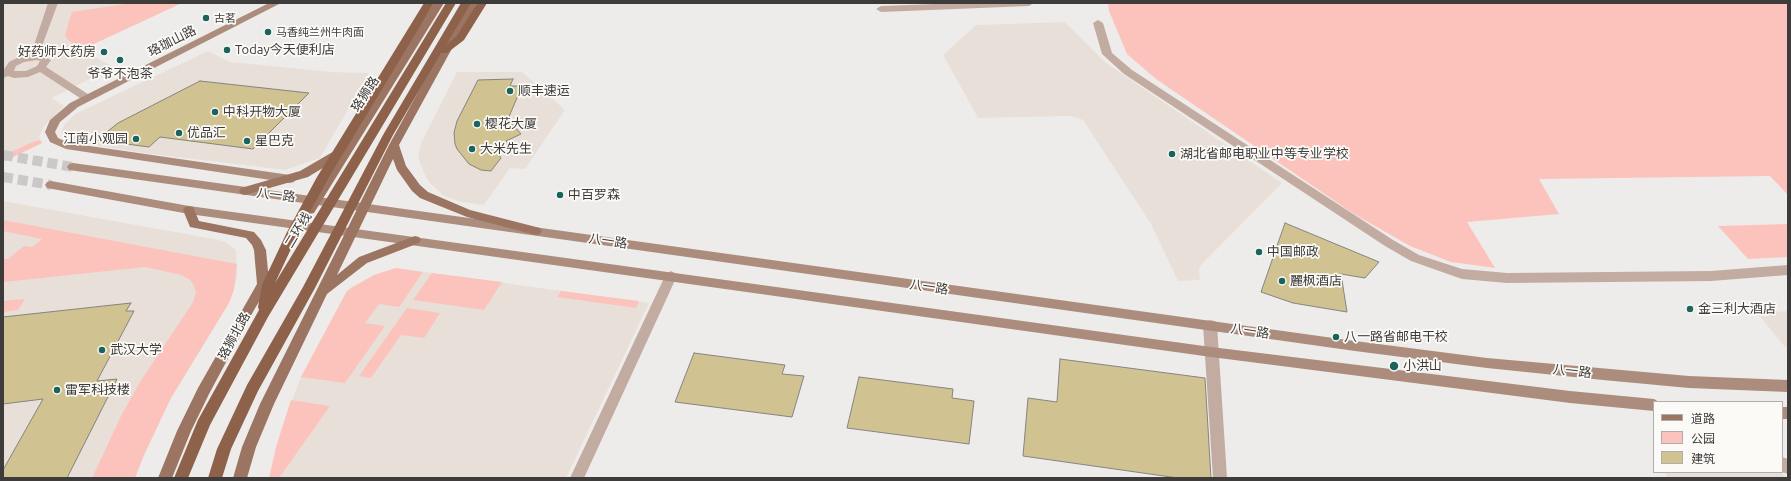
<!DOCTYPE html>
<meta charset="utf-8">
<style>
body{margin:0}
#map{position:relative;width:1791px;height:481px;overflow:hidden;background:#eeecea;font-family:Ubuntu,"Noto Sans SC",sans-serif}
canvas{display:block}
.frame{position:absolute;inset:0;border:4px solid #3d3c3b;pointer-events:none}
.legend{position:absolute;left:1653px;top:401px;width:130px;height:72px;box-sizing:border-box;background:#fcfaf7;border:1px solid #b0aeac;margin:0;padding:5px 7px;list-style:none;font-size:12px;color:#3d3c3b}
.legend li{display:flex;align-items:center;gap:8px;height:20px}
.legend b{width:20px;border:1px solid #b0aeac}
</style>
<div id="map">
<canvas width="1791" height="481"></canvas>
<div class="frame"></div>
<ul class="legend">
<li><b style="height:5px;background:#9b7561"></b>道路</li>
<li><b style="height:11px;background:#fcc3bd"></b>公园</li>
<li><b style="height:11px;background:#d0c291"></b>建筑</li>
</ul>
</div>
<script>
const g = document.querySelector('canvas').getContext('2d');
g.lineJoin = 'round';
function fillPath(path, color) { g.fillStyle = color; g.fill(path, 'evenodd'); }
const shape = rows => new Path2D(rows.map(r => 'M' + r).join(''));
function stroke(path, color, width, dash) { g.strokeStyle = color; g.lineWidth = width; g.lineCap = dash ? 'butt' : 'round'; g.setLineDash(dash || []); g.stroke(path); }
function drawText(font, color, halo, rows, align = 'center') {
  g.font = font + ' Ubuntu,"Noto Sans SC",sans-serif'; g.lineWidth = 3.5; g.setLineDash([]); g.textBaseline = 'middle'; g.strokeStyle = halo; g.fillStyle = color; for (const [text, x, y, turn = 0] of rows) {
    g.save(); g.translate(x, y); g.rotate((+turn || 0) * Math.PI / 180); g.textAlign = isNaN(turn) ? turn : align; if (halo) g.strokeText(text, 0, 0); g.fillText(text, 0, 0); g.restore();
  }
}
const built = shape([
 [3,3,182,3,82,49,113,67,52,98,64,106,44,126,39,137,42,143,3,162],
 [1065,22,1106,63,1282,183,1201,265,1199,270,1200,280,1178,281,1151,224,1083,120,1071,116,978,118,943,55,976,25],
 [208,51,230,62,332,72,369,73,320,158,285,170,143,153,71,141,63,136,61,133,64,125,75,114],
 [457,72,522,72,565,110,525,169,510,168,484,205,461,202,444,196,429,182,424,173,418,157,421,143],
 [3,201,214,239,225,242,236,250,237,277,229,303,171,398,144,455,135,478,3,478],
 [396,268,649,303,566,478,269,478,283,425,301,377,345,294,351,287,374,275],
 [1788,311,1788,347,1785,347,1757,313],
 [1665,472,1780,472,1788,478,1667,478]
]);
const green = shape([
 [132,3,182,3,81,50,68,40,65,35,72,12],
 [1108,3,1788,3,1788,195,1770,176,1539,179,1559,214,1467,222,1495,268,1451,262,1410,246,1354,214,1156,79,1127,54,1109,11],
 [40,140,42,143,3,162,3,156,30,143],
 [3,220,237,264,234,290,229,303,171,398,144,455,135,478,92,478,122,414,140,382,193,302,196,293,194,286,190,280,181,275,145,267,4,282,3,259,8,259,24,246,32,247,42,239,3,231],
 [1788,224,1788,257,1748,259,1718,226],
 [396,268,423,272,399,307,379,304,365,323,385,326,345,383,301,377,347,291,374,275],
 [432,273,502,282,484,310,413,300],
 [561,291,639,301,636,308,557,297],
 [25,299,18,310,3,312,3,301],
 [407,308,440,313,424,338,401,335,371,378,359,376],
 [291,400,330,406,279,478,269,478,276,447]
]);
const building = shape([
 [513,79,510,86,522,86,508,119,521,134,506,141,510,145,497,151,501,158,491,171,481,170,469,164,457,149,455,144,454,133,457,121,478,80,513,79],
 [200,81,309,93,253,149,160,137,149,147,97,140,118,123,200,81],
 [1285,223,1379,262,1365,278,1341,274,1347,312,1293,303,1261,292,1285,223],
 [131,303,126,311,134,311,97,381,117,379,67,478,3,478,3,470,43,399,3,404,3,317,131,303],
 [694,353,785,365,782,374,804,376,792,417,675,402,694,353],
 [1060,359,1205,378,1211,478,1178,478,1023,456,1028,398,1057,402,1060,359],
 [859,377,953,389,952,398,974,401,969,444,847,428,859,377]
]);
const secondaryTunnel = shape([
 [3,155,73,167],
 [3,177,51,185]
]);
const street = shape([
 [48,3,58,3,39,54,51,60,46,67,91,96,92,98,91,100,83,100,40,72,28,77,14,78,8,76,3,78,3,71,9,62,19,57,29,55,33,48,48,3],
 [37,60,40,61,37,66,26,71,14,71,16,66,24,62,37,60],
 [961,3,1034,3,1029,6,881,12,876,9,881,6,961,3],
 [1098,20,1103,23,1112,53,1132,70,1393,240,1419,255,1462,269,1507,273,1711,271,1788,265,1788,275,1711,281,1507,283,1462,279,1411,261,1385,246,1124,74,1102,54,1093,23,1098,20],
 [671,271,675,273,677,276,584,478,570,478,665,276,667,273,671,271],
 [1210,320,1215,321,1217,325,1227,478,1213,478,1203,325,1205,321,1210,320],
 [1782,457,1788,459,1788,474,1782,472,1782,457]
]);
const secondary = shape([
 [269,3,281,3,78,107,60,122,55,132,58,138,69,143,290,175,294,176,296,179,294,182,290,183,66,149,50,142,45,132,50,120,70,103,269,3],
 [73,163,1355,341,1487,358,1689,376,1788,380,1788,392,1689,388,1603,380,1487,368,1355,351,69,170,67,167,69,164,73,163],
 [51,181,189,206,1211,347,1570,391,1654,399,1659,402,1654,402,1654,411,1570,403,1211,357,189,214,47,188,45,185,47,182,51,181],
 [1782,407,1788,407,1788,419,1782,419,1782,407]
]);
const primary = shape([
 [434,3,444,3,314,213,310,214,306,213,304,210,336,160,308,177,245,195,241,194,239,191,241,188,300,171,336,150,342,149,434,3],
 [467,3,477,3,399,145,406,166,420,185,428,192,470,210,540,228,542,231,540,234,536,235,467,217,420,198,412,191,397,170,393,159,337,275,359,257,415,236,419,237,421,240,419,243,367,263,327,294,274,404,256,447,247,478,233,478,242,447,260,404,389,145,467,3],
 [189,206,193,207,199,221,254,232,261,240,266,250,268,271,273,272,275,275,254,310,209,394,191,431,172,478,158,478,177,431,198,388,257,284,254,250,252,245,246,238,190,227,183,210,185,207,189,206]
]);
const highway = shape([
 [424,3,434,3,329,177,299,232,275,283,446,3,456,3,268,317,210,425,188,478,174,478,198,420,259,310,258,307,262,285,287,232,317,177,424,3],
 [461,3,471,3,446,45,457,36,477,3,487,3,464,40,447,53,441,53,393,135,315,288,258,391,231,449,222,478,208,478,217,449,247,385,303,287,383,135,461,3]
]);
const markers = [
 [206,18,4,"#1a645c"],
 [268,32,4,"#1a645c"],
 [227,50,4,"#1a645c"],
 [104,52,4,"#1a645c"],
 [120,60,4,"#1a645c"],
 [510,91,4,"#1a645c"],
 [215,112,4,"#1a645c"],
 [477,124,4,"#1a645c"],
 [179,133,4,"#1a645c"],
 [136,139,4,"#1a645c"],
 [247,141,4,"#1a645c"],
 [472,149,4,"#1a645c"],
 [1172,154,4,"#1a645c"],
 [560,195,4,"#1a645c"],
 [1259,252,4,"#1a645c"],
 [1282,281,4,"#1a645c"],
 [1690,309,4,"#1a645c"],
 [1336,337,4,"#1a645c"],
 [102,350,4,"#1a645c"],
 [1394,366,5,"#1a645c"],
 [57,390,4,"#1a645c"]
];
const farPoinames = [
 ["古茗",214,18],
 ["马香纯兰州牛肉面",276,32]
];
const streetNames = [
 ["珞珈山路",172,41,-27],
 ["珞狮路",365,94,-57],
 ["八一路",276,195,7],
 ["二环线",298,230,-59],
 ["八一路",608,241,8],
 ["八一路",929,287,8],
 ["八一路",1250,331,8],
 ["珞狮北路",234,336,-61],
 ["八一路",1572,371,6]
];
const poiNames = [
 ["Today今天便利店",235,50],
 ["好药师大药房",96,52,"right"],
 ["爷爷不泡茶",120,74,"center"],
 ["顺丰速运",518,91],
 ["中科开物大厦",223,112],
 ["樱花大厦",485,124],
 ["优品汇",187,133],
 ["江南小观园",128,139,"right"],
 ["星巴克",255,141],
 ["大米先生",480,149],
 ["湖北省邮电职业中等专业学校",1180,154],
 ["中百罗森",568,195],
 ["中国邮政",1267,252],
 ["麗枫酒店",1290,281],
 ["金三利大酒店",1698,309],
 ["八一路省邮电干校",1344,337],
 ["武汉大学",110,350],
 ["小洪山",1403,366],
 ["雷军科技楼",65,390]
];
fillPath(built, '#e8e0d8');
fillPath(green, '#fcc3bd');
fillPath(building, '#d0c291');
stroke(building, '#848481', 1);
stroke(secondaryTunnel, '#cbc9c7', 10, [10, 5]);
fillPath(street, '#c2aca1');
fillPath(secondary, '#ac8c7c');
fillPath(primary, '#9b7561');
fillPath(highway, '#8d614a');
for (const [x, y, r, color] of markers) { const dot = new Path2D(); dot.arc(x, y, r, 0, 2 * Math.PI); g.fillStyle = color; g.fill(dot); stroke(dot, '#fcfaf7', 1.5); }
drawText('11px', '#3d3c3b', '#fcfaf7', farPoinames, 'left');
drawText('13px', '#3d3c3b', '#fcfaf7', streetNames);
drawText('13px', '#3d3c3b', '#fcfaf7', poiNames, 'left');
</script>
